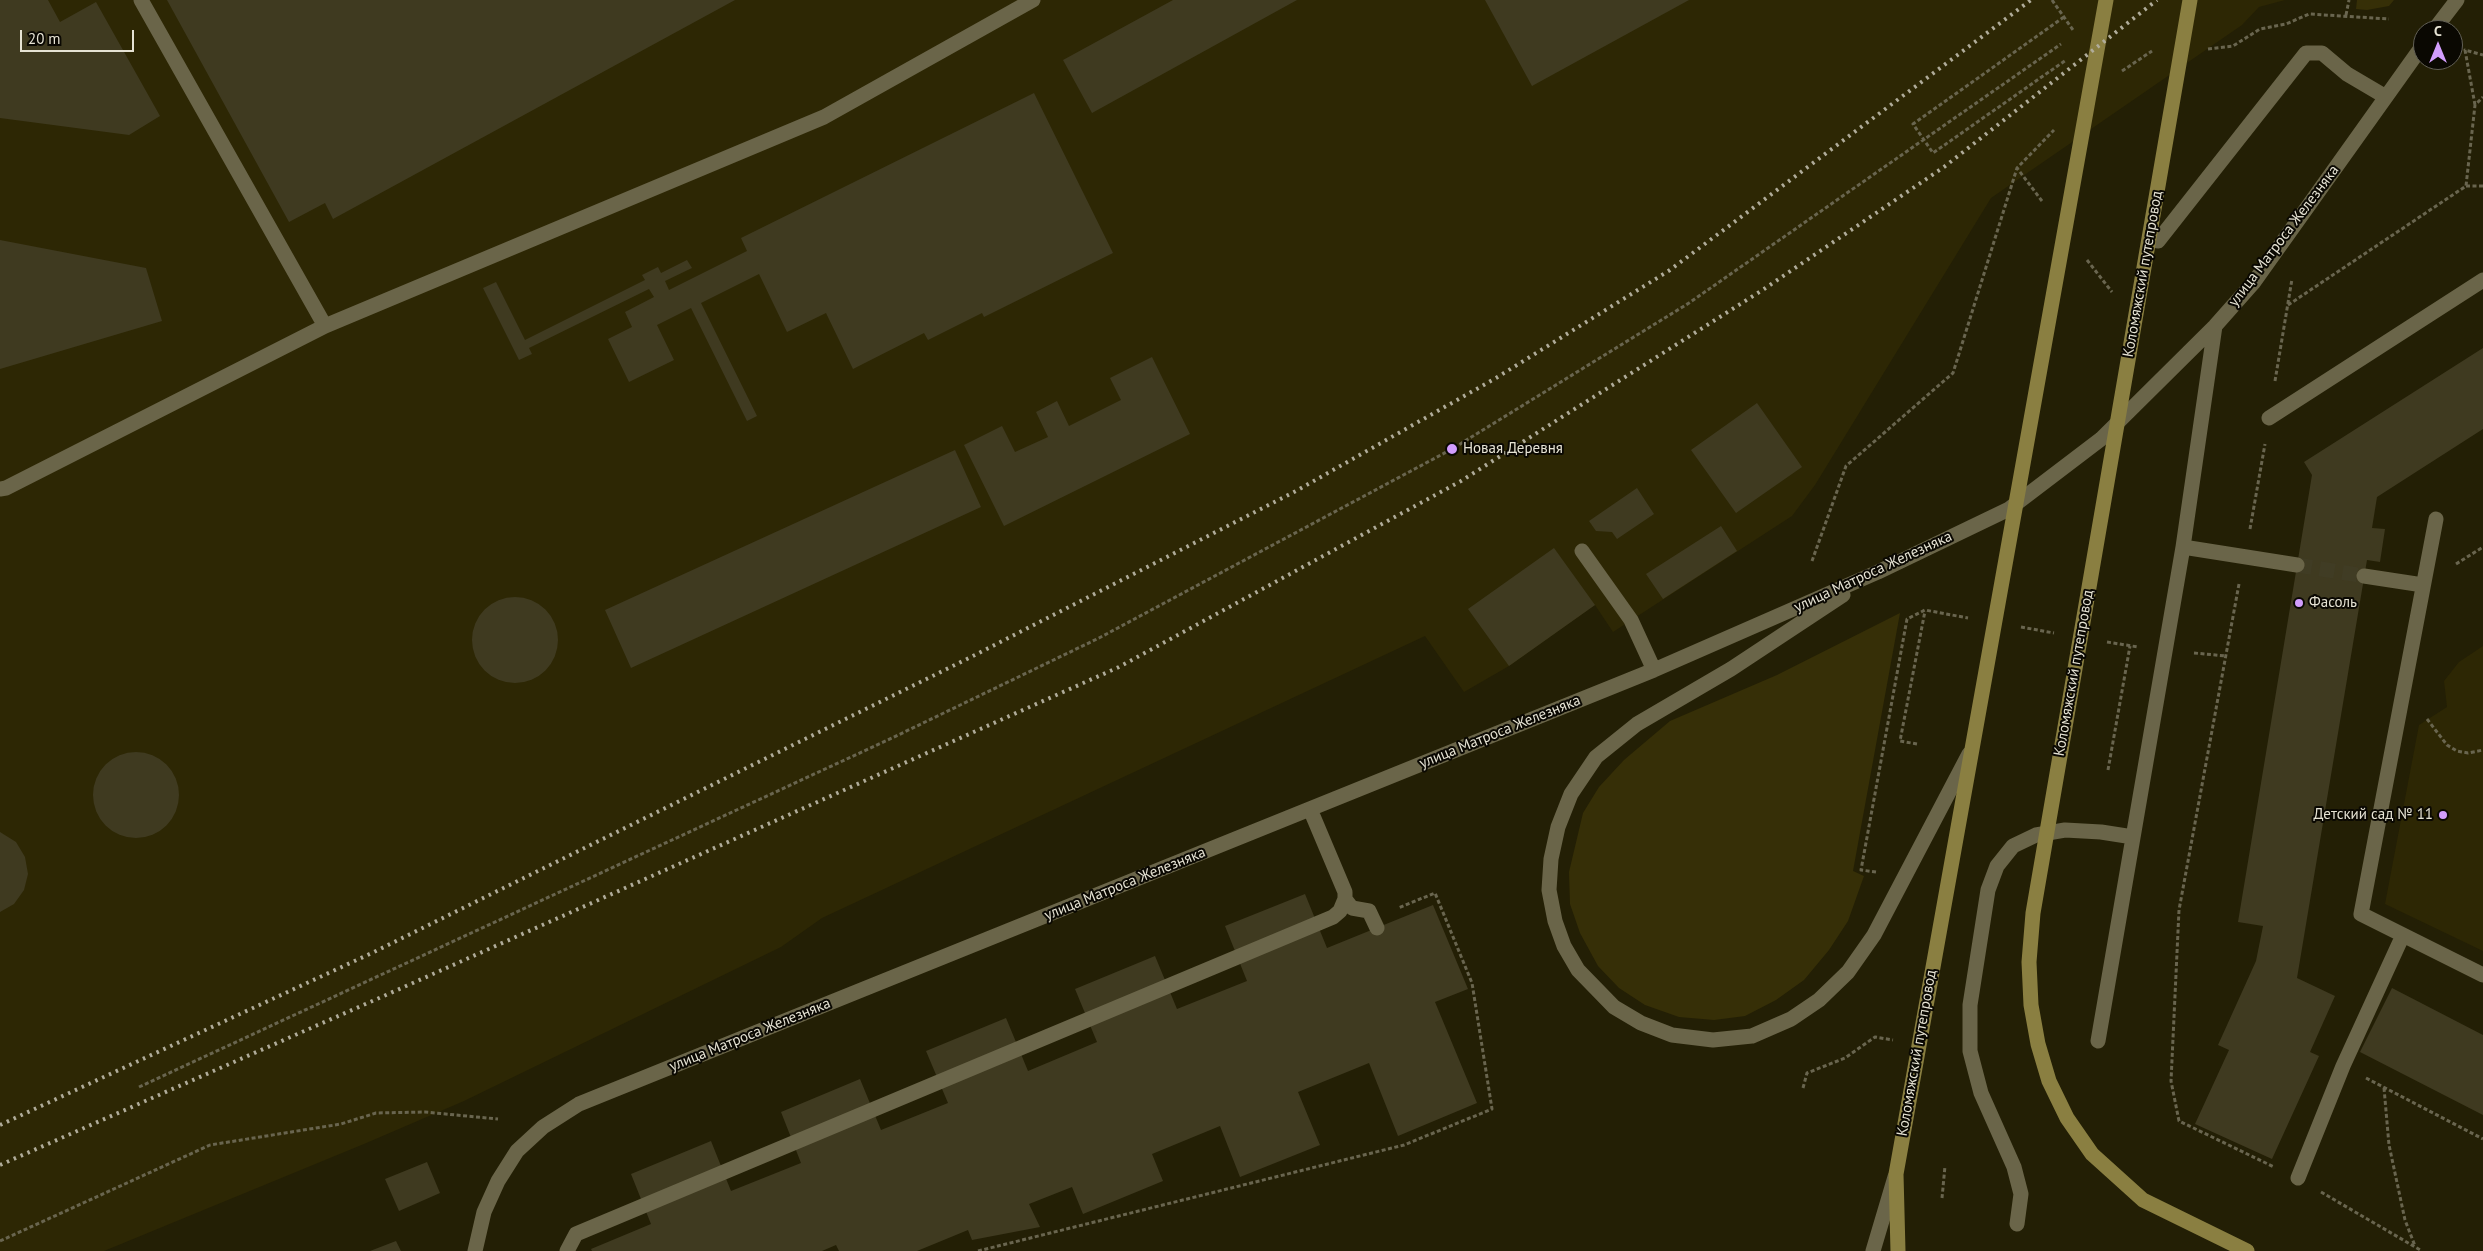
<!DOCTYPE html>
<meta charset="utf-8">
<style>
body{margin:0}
#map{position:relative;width:2483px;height:1251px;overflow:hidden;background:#231f05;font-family:"PT Sans",sans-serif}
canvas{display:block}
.north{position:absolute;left:2413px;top:20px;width:50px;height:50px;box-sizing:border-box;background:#0a0802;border:1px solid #626056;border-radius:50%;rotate:0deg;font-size:14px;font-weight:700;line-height:20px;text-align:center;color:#e6e3d4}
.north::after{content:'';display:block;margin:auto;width:18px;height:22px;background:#d29dfd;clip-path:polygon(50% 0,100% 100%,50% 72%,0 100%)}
.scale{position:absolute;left:20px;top:30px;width:114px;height:22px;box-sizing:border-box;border:2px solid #e6e3d4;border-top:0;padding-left:6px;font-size:15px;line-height:18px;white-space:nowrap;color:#e6e3d4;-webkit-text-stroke:4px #0a0802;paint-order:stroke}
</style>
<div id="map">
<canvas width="2483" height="1251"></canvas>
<div class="north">С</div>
<div class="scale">20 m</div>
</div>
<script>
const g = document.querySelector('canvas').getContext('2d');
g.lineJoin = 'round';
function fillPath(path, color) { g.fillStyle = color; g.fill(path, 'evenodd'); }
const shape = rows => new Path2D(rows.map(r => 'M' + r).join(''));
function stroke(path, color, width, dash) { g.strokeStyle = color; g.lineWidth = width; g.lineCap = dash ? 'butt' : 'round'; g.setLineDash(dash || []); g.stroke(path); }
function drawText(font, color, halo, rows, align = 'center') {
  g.font = font + ' "PT Sans",sans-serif'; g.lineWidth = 4; g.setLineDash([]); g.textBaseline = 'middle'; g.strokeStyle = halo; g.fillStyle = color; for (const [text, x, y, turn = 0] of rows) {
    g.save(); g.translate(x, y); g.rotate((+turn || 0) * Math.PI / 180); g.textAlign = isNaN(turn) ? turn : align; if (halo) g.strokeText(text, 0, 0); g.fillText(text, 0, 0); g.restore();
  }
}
const built = shape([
 [0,0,2285,0,2259,7,2242,25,1991,198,1815,485,1792,516,1613,632,1595,605,1509,666,1464,692,1425,636,822,918,781,947,464,1101,364,1144,104,1251,0,1251],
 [2483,646,2483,951,2385,904,2419,725,2447,707,2444,681,2459,662]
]);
const green = shape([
 [2357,0,2394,0,2389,6,2367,10,2356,9],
 [1900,613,1853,871,1864,876,1848,921,1829,950,1804,980,1776,1000,1745,1016,1714,1020,1679,1017,1645,1005,1619,988,1598,966,1580,933,1570,904,1569,872,1583,813,1599,787,1624,760,1670,721,1777,675]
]);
const building = shape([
 [0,0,48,0,60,22,96,2,160,116,129,135,0,118],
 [167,0,735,0,333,219,325,203,289,222],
 [1173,0,1297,0,1092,113,1063,60],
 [1485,0,1689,0,1532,86],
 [1034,93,1113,253,984,317,982,313,928,340,924,333,853,369,826,313,787,332,759,274,701,303,757,416,747,421,691,308,657,325,674,360,629,382,608,339,632,327,625,312,654,297,649,289,529,348,532,354,519,360,483,288,496,282,525,340,645,280,642,275,658,267,661,273,687,260,692,268,665,281,669,290,747,251,741,238],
 [0,240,146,268,162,321,0,369],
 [2483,348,2483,429,2377,497,2372,528,2385,529,2380,562,2367,560,2297,978,2335,996,2310,1052,2319,1056,2272,1159,2195,1124,2229,1050,2218,1045,2256,961,2263,926,2238,922,2312,475,2304,462],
 [1152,357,1190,434,1004,526,964,445,1002,426,1015,452,1048,437,1036,412,1057,401,1069,426,1121,400,1110,378],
 [1757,403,1802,467,1736,513,1691,450],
 [955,450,981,507,631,668,605,610],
 [1637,488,1654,514,1617,539,1612,532,1596,531,1589,521],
 [1721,526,1737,551,1663,599,1646,574],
 [1554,548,1595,605,1509,666,1468,609],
 '472 640a43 43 0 1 1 86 0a43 43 0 1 1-86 0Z',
 '93 795a43 43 0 1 1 86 0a43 43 0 1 1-86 0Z',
 [0,832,16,842,25,857,28,874,24,890,14,904,0,912],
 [1305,894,1327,948,1433,905,1468,989,1435,1002,1477,1103,1398,1136,1369,1063,1298,1092,1320,1145,1240,1177,1220,1126,1152,1154,1163,1181,1083,1214,1072,1187,1029,1204,1040,1227,972,1240,968,1230,917,1251,839,1251,836,1245,822,1251,592,1251,591,1249,651,1224,631,1174,711,1141,731,1191,801,1163,781,1112,860,1079,881,1130,948,1103,926,1051,1006,1018,1028,1071,1097,1042,1075,989,1155,956,1177,1009,1247,981,1225,926],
 [2392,988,2483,1035,2483,1115,2360,1052],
 [427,1162,440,1193,399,1211,385,1179],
 [396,1241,401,1251,370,1251]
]);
const minorTunnel = shape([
 [2297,565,2364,576]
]);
const path = shape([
 [2052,0,2073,30],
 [2346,15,2349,0],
 [2064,17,1913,124,1933,153,2066,60],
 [2208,49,2233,46,2260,29,2286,24,2309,14,2389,19],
 [2122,71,2152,51],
 [2475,105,2465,50,2483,55],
 [2466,186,2483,186],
 [2042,201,2017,168,2054,130],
 [2087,260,2112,292],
 [2288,305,2466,186,2475,105,2483,97],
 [2275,381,2292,279],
 [2250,529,2265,444],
 [1812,561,1846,466,1953,373,2017,168],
 [2456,564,2483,547],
 [2239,584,2179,910,2171,1081,2179,1121,2274,1167],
 [2021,627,2054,633],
 [2107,642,2138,647],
 [2194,653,2226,656],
 [2427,719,2447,745,2457,751,2468,753,2483,750],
 [1917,744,1900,741,1925,611],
 [2108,770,2130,646],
 [1876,872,1861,870,1907,619,1925,610,1968,618],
 [2366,1078,2483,1139],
 [139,1087,892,738,1099,638,1452,449,1689,303,2061,44],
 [1803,1088,1807,1073,1845,1058,1875,1037,1893,1040],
 [2384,1088,2389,1145,2405,1220,2415,1246],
 [2321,1192,2422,1251],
 [1942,1198,1945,1166],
 [0,1241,210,1145,341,1124,376,1113,425,1112,498,1119],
 [978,1251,1404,1145,1492,1109,1472,983,1435,893,1398,908]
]);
const minor = shape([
 [141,0,325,326],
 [2434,30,2457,0],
 [2158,241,2306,53,2322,53,2347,74,2386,97],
 [2269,418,2483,280],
 [0,489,6,488,325,326,824,117,1033,0],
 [2183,547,2297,565],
 [1582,551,1631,620,1654,670],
 [2364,576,2423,585],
 [1843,595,1731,669,1637,724,1596,757,1571,794,1558,827,1551,859,1549,890,1555,921,1564,946,1578,970,1614,1007,1641,1023,1672,1035,1713,1040,1752,1036,1791,1019,1819,1000,1848,972,1874,935,1969,754],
 [1345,899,1352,908,1369,911,1377,928],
 [2403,935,2361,914,2436,519],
 [2098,1041,2183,547,2215,326],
 [2298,1178,2343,1066,2403,935,2483,975],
 [2017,1224,2021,1194,2014,1167,1981,1093,1970,1051,1970,1005,1988,890,1997,866,2013,846,2036,835,2065,830,2101,832,2133,837],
 [475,1251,484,1212,498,1181,517,1151,543,1127,579,1104,1654,670,1878,572,2009,509,2101,439,2215,326,2254,282,2423,45],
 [567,1251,576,1234,1333,917,1340,911,1345,899,1345,892,1310,809],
 [1873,1251,1895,1177]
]);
const major = shape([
 [2190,0,2033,913,2029,962,2031,1005,2038,1044,2049,1081,2067,1118,2092,1154,2143,1200,2247,1251],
 [1898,1251,1896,1174,2106,0]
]);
const rail = shape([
 [0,1125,374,952,971,657,1296,491,1496,378,1670,270,2031,0],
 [0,1165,386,995,1119,667,1461,481,1764,289,1944,167,2157,0]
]);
const markers = [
 [1452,449,6,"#d29dfd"],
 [2299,603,5,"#d29dfd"],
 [2443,815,5,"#d29dfd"]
];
const streetNames = [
 ["улица Матроса Железняка",2284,236,-53],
 ["Коломяжский путепровод",2143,274,-80],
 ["улица Матроса Железняка",1873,572,-25],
 ["Коломяжский путепровод",2074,673,-80],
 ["улица Матроса Железняка",1500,732,-22],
 ["улица Матроса Железняка",1125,884,-22],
 ["улица Матроса Железняка",750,1035,-22],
 ["Коломяжский путепровод",1917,1053,-80]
];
const poiNames = [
 ["Новая Деревня",1463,449],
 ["Фасоль",2309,603],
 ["Детский сад № 11",2433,815,"right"]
];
fillPath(built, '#2d2704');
fillPath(green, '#362f07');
fillPath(building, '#3f3a20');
stroke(minorTunnel, '#403c24', 15, [15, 8]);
stroke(path, '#69654f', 3, [4, 2.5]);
stroke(minor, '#6a6549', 15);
stroke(major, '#8a7f41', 15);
stroke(rail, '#b0ac9a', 4, [2.5, 5]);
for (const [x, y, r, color] of markers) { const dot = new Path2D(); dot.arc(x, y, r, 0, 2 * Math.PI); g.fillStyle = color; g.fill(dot); stroke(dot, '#0a0802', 2); }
drawText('15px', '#e6e3d4', '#0a0802', streetNames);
drawText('15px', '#e6e3d4', '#0a0802', poiNames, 'left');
</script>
